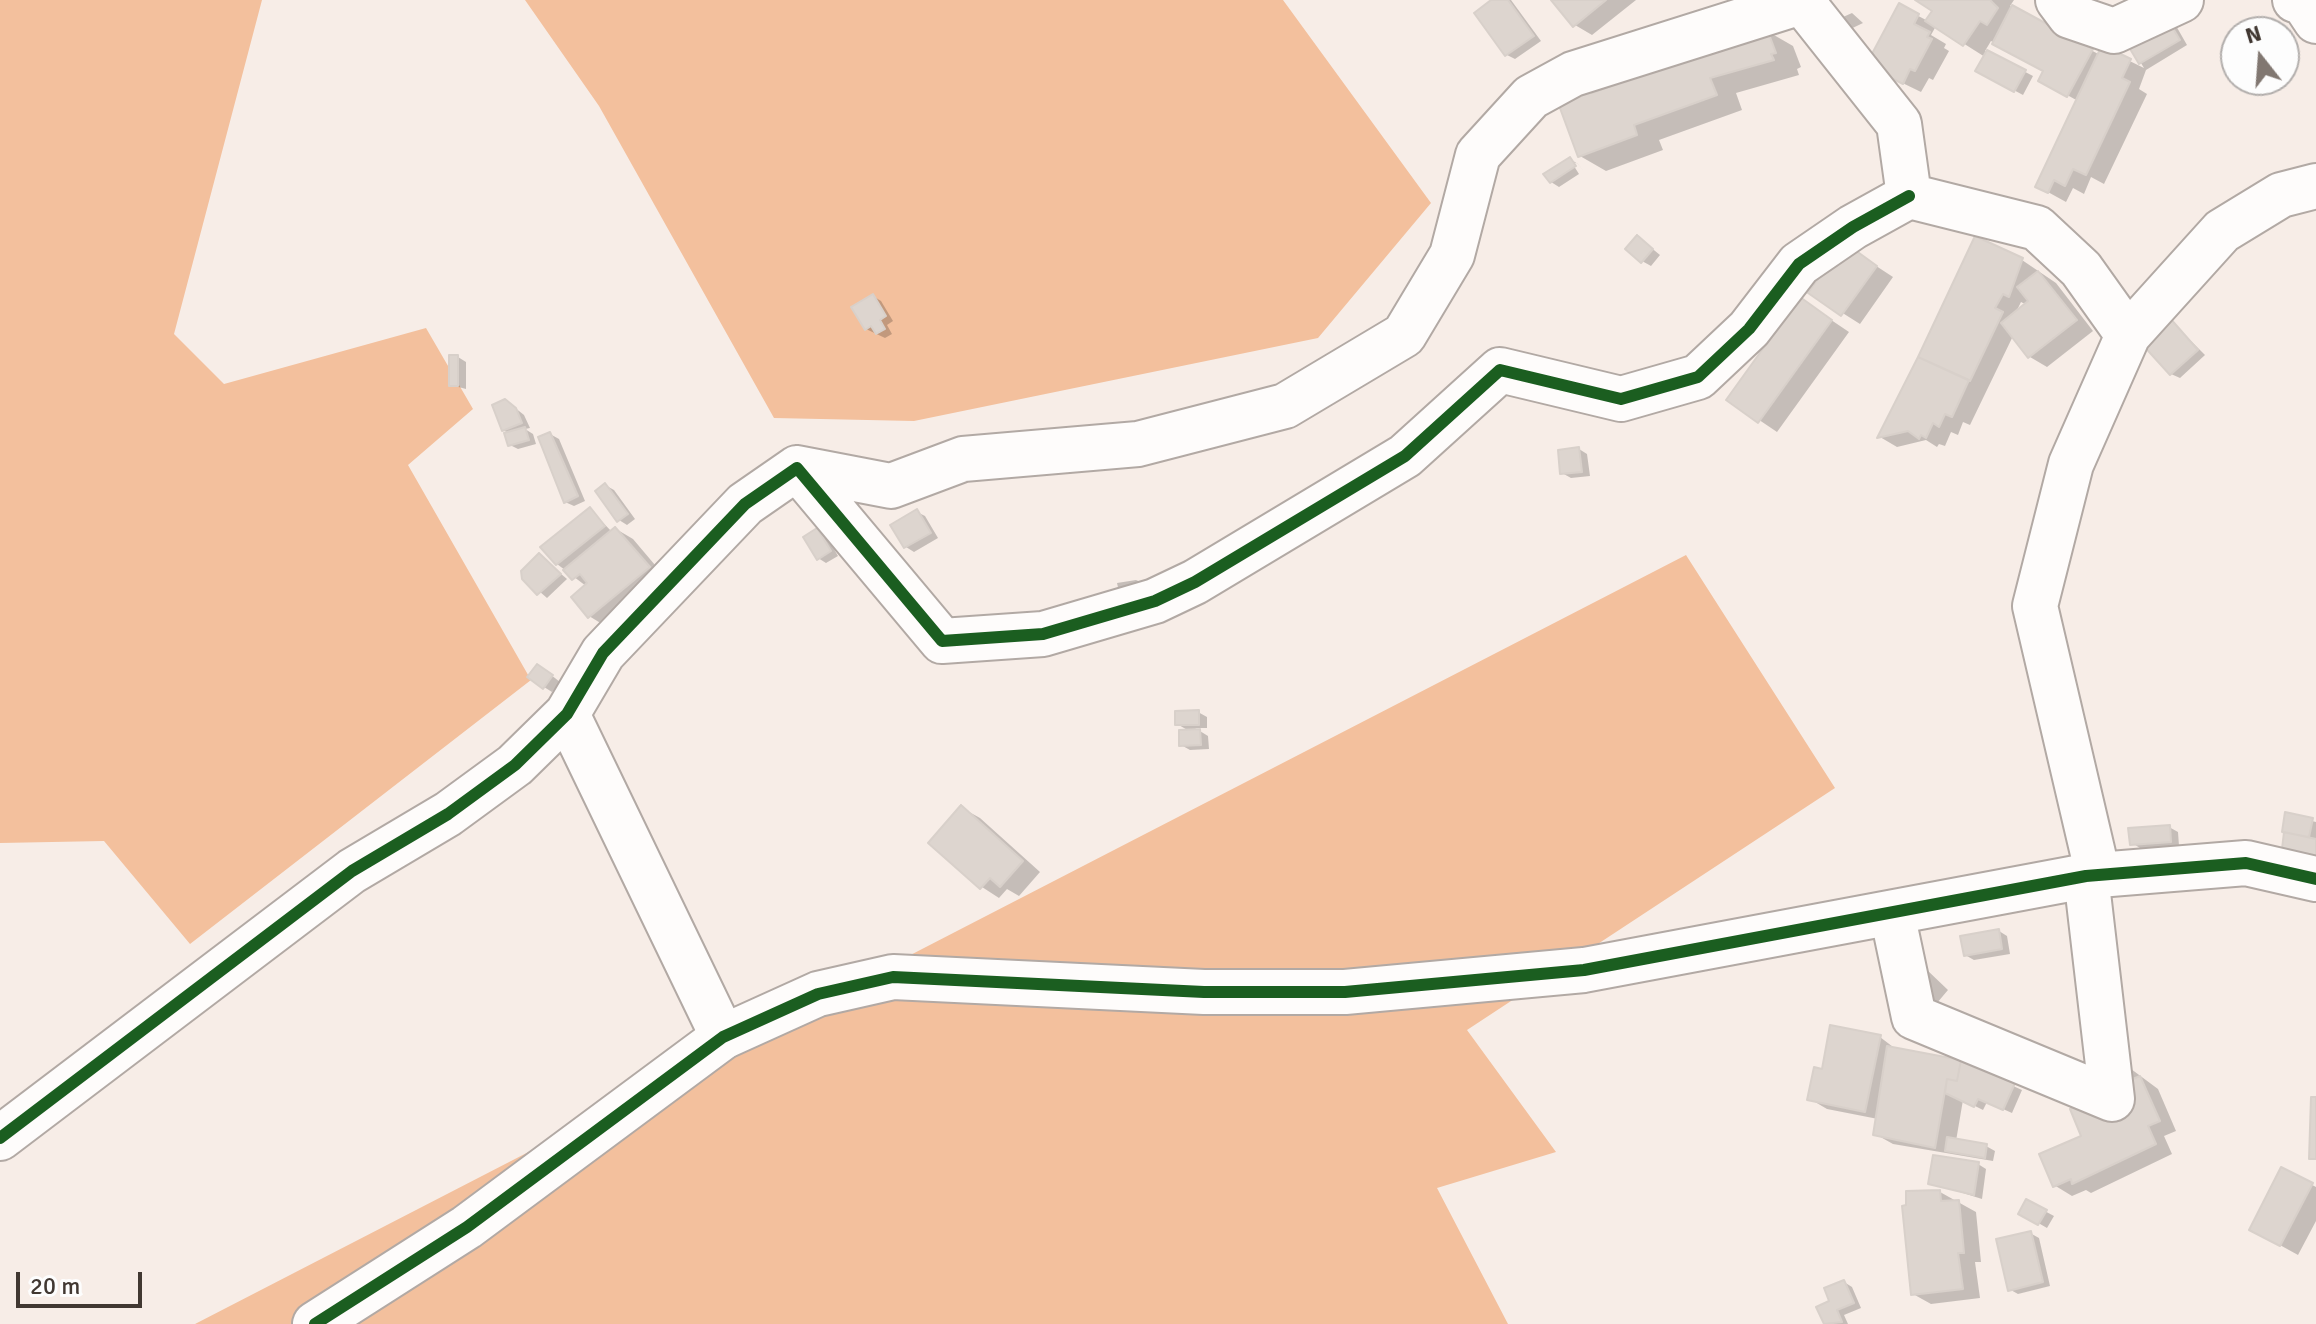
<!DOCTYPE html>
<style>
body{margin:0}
#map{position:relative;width:2316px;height:1324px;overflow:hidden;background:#f7ede7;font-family:Signika,sans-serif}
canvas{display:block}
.north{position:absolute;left:2220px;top:16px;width:80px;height:80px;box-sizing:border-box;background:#fdfdfd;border:2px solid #b2aeac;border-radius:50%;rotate:343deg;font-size:22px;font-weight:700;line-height:32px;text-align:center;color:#413832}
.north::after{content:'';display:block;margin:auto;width:28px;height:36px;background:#817771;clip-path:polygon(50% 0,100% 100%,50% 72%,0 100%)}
.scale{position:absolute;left:16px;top:1272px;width:126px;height:36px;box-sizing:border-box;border:4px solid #413832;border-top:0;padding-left:10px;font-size:24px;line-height:28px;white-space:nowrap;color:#413832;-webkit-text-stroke:6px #fdfdfd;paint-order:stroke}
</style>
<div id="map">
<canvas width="2316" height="1324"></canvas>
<div class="north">N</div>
<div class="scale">20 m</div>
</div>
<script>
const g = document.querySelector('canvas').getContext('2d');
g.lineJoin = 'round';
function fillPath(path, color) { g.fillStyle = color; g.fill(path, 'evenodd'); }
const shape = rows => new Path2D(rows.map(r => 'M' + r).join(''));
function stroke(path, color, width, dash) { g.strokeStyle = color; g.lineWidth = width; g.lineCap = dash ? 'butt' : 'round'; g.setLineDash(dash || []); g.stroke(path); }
const forest = shape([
 [0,0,262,0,174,334,224,384,426,328,473,409,408,465,531,680,190,944,104,841,0,843],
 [525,0,1283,0,1431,203,1318,338,914,421,774,418,599,106],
 [1686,555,1835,788,1467,1030,1556,1152,1437,1188,1508,1324,195,1324]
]);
const shadow = shape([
 [1495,0,1511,0,1541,41,1515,59,1507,55],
 [1554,0,1636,0,1592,35,1575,25],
 [1918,0,2014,0,2010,6,2100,55,2103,48,2144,68,2128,42,2175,24,2187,45,2146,70,2139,89,2147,94,2104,184,2091,177,2084,194,2073,188,2066,202,2037,186,2078,101,2040,80,2045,71,1991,41,1985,51,2033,76,2023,95,1978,71,1985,57,1936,26,1931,35,1946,44,1944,48,1949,51,1933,80,1929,78,1921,92,1886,75,1899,6,1928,21,1935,11],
 [1852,13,1863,23,1834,37,1823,26],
 [1767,31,1793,46,1801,67,1797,69,1799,75,1736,93,1742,110,1659,140,1663,150,1606,171,1580,156,1589,90,1596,94],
 [1570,159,1578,164,1584,171,1577,163,1572,163,1579,174,1559,187,1551,182],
 [1638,237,1660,255,1651,266,1642,261],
 [1844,245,1893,277,1860,324,1811,293],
 [2022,260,2056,283,2093,331,2047,367,2030,357,2013,336,1970,425,1963,422,1958,435,1951,432,1945,446,1939,444,1937,447,1926,440,1897,447,1880,437],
 [2021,302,2027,305,2015,314],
 [873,296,881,301,893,321,887,325,892,334,885,338,866,329],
 [1800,299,1849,332,1777,432,1728,399],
 [2169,319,2205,355,2180,378,2171,374],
 [458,357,466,362,466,389,451,385],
 [514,407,524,415,530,428,525,429,533,434,536,444,518,449,510,445,510,434,503,430],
 [550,434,559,439,585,501,574,506,565,502],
 [1579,449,1587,454,1590,476,1571,478,1562,473],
 [605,485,614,490,635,519,627,525,619,520],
 [590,509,612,532,616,529,633,539,666,578,607,627,589,616,586,586,557,564],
 [917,512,925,516,938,538,914,552,906,547],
 [817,530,826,535,838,556,826,563,818,558],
 [539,555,567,579,547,598,524,578],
 [1136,580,1145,584,1119,592,1117,583],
 [546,671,560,682,552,692,544,687],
 [1198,712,1207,717,1207,728,1195,728,1208,736,1209,749,1190,750,1181,745,1191,732,1177,724],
 [962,808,980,818,1040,872,1019,896,1007,889,999,898,982,887,931,843],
 [2287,815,2316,822,2316,858,2292,853],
 [2169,827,2178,832,2179,846,2140,848,2132,843],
 [1999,931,2007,936,2010,954,1974,960,1965,955],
 [1926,969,1948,990,1937,1003,1928,998],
 [1880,1037,1897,1050,1960,1062,2022,1090,2012,1113,1987,1102,1983,1110,1963,1100,1956,1141,1986,1146,1995,1151,1993,1161,1893,1144,1875,1134,1878,1119,1827,1109,1810,1099,1823,1072],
 [2127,1066,2158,1089,2176,1131,2164,1136,2172,1154,2091,1193,2086,1190,2072,1196,2054,1185],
 [1978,1164,1986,1169,1982,1199,1931,1183],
 [2282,1169,2316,1187,2316,1221,2298,1255,2269,1239],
 [1940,1192,1976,1212,1981,1262,1975,1262,1980,1298,1931,1304,1913,1294],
 [2026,1201,2054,1216,2047,1228,2021,1213],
 [2030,1233,2039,1238,2050,1286,2018,1294,2009,1289],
 [1844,1282,1852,1287,1861,1308,1844,1315,1848,1324,1826,1324,1819,1308,1832,1302]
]);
const building = shape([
 [1491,0,1508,0,1534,36,1505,56,1474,13,1491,0],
 [1551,0,1606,0,1573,27,1551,0],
 [1915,0,1990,0,1998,8,1987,25,1980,21,1963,46,1925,21,1932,11,1915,0],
 [1899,3,1919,14,1914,24,1930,32,1927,37,1932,39,1915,71,1910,69,1903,84,1866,65,1899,3],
 [2012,5,2093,49,2067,97,2038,81,2043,71,1992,44,2012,5],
 [2166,17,2180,40,2139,64,2126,42,2166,17],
 [1767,29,1776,53,1771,54,1774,60,1710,78,1717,95,1634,125,1637,135,1578,157,1557,100,1589,88,1592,93,1767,29],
 [2102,45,2131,59,2122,78,2130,82,2086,175,2073,169,2065,186,2054,180,2048,193,2035,187,2102,45],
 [1987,50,2026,70,2014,92,1975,71,1987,50],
 [1570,157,1576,166,1550,183,1543,174,1570,157],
 [1637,235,1653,249,1641,263,1625,249,1637,235],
 [1975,236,2023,258,2009,297,2003,294,1995,308,2003,312,1970,381,1918,357,1975,236],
 [1844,242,1877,266,1841,316,1808,293,1844,242],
 [2038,271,2077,320,2028,358,2001,323,2028,301,2017,287,2038,271],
 [873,294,886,316,880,320,885,329,876,334,871,326,865,330,851,307,873,294],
 [1800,297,1832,320,1758,423,1726,400,1800,297],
 [2169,317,2198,350,2170,375,2141,343,2169,317],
 [449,355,458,355,458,386,449,386,449,355],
 [1918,357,1969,380,1952,417,1945,414,1939,427,1933,423,1926,438,1921,435,1919,439,1908,431,1877,438,1918,357],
 [505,399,516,408,522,423,502,431,492,405,505,399],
 [525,427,529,440,508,446,504,433,525,427],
 [550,432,578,496,564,503,538,437,550,432],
 [1579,447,1582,472,1560,474,1558,450,1579,447],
 [605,483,628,514,617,522,595,491,605,483],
 [590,507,605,526,556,565,540,547,590,507],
 [917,509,931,533,904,548,890,525,917,509],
 [615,527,650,567,588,618,571,597,587,583,580,574,572,580,563,570,615,527],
 [817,528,831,551,817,560,803,537,817,528],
 [539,553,561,574,537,595,522,579,521,571,539,553],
 [537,664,553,675,543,689,527,677,537,664],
 [1199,710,1199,725,1175,725,1175,711,1199,710],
 [1200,729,1201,745,1179,746,1179,730,1200,729],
 [961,805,1023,861,1000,887,990,878,980,889,928,843,961,805],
 [2285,812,2313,818,2309,837,2282,832,2285,812],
 [2170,825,2171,842,2130,845,2128,828,2170,825],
 [2284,832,2316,839,2316,856,2282,849,2284,832],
 [1999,929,2002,949,1964,956,1960,936,1999,929],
 [1830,1025,1881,1035,1865,1112,1807,1100,1814,1067,1822,1069,1830,1025],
 [1887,1046,1961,1060,1957,1081,1947,1079,1935,1148,1873,1135,1887,1046],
 [1961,1060,2015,1083,2003,1110,1978,1099,1974,1107,1945,1093,1947,1079,1957,1081,1961,1060],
 [2127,1064,2133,1079,2140,1076,2160,1121,2148,1126,2156,1144,2072,1184,2071,1179,2053,1187,2039,1154,2081,1136,2070,1109,2096,1098,2127,1064],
 [2311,1097,2316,1097,2316,1159,2309,1159,2311,1097],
 [1947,1137,1987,1144,1985,1158,1945,1151,1947,1137],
 [1933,1155,1979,1162,1974,1195,1928,1184,1933,1155],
 [2281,1167,2313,1183,2280,1246,2249,1230,2281,1167],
 [1940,1190,1941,1201,1959,1200,1964,1253,1958,1253,1963,1289,1911,1295,1902,1206,1906,1205,1906,1191,1940,1190],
 [2026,1199,2047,1210,2038,1225,2018,1214,2026,1199],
 [2031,1231,2043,1282,2008,1291,1996,1239,2031,1231],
 [1844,1280,1854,1303,1837,1310,1842,1322,1824,1324,1816,1307,1829,1301,1824,1288,1844,1280]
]);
const street = shape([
 [2058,0,2070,16,2114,31,2181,0],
 [2295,0,2304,3,2316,21],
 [1803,3,1899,124,1909,196,2037,228,2081,269,2128,335],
 [797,468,891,486,963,459,1138,444,1285,406,1404,335,1452,255,1478,155,1531,97,1573,74,1807,0],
 [567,714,723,1037],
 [2098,875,2035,606,2071,464,2128,335,2222,231,2281,195,2316,186],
 [1892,913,1914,1017,2112,1099,2086,876],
 [0,1138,352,871,448,814,515,765,567,714,603,653,745,504,797,468,942,641,1043,634,1155,601,1195,582,1405,456,1500,370,1621,399,1698,377,1749,329,1799,264,1853,227,1909,196]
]);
const secondary = shape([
 [315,1324,467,1227,723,1037,818,994,893,977,1204,992,1345,992,1584,970,2086,876,2246,863,2316,879]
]);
const cycleway = shape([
 [0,1138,352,871,448,814,515,765,567,714,603,653,745,504,797,468,942,641,1043,634,1155,601,1195,582,1405,456,1500,370,1621,399,1698,377,1749,329,1799,264,1853,227,1909,196],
 [315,1324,467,1227,723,1037,818,994,893,977,1204,992,1345,992,1584,970,2086,876,2246,863,2316,879]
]);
fillPath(forest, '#f3c09d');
fillPath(shadow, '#0003');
fillPath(building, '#ddd5cf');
stroke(building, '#d8d0ca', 2);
stroke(street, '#b2a9a4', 48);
stroke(secondary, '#b2a9a4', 48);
stroke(street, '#fefcfb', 44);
stroke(secondary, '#fefcfb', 44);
stroke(cycleway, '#1b5e20', 12);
</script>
